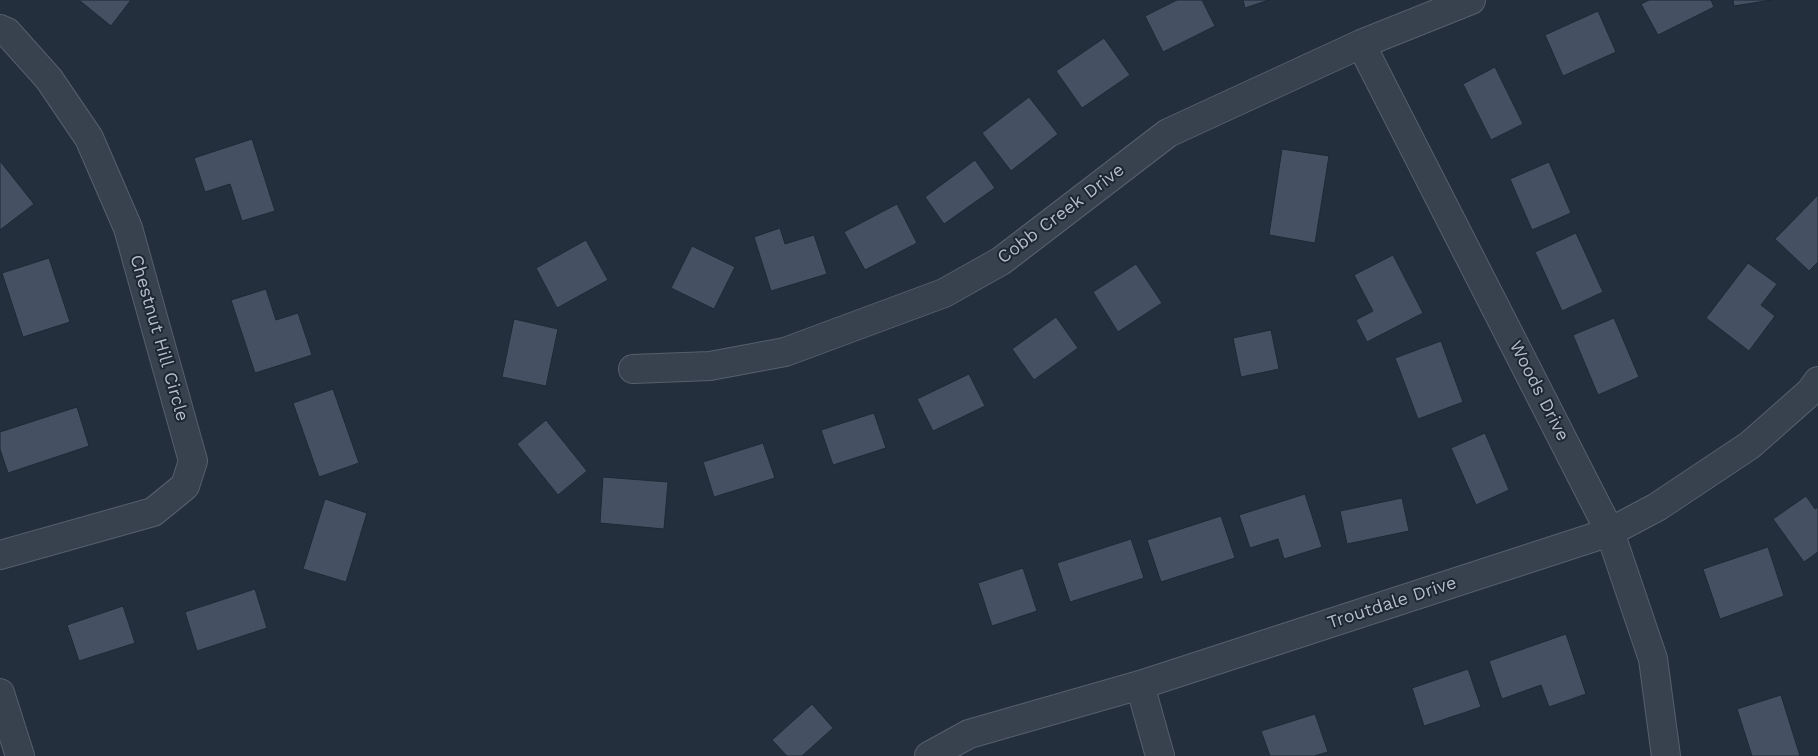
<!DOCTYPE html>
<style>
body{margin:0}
canvas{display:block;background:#242f3e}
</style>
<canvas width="1818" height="756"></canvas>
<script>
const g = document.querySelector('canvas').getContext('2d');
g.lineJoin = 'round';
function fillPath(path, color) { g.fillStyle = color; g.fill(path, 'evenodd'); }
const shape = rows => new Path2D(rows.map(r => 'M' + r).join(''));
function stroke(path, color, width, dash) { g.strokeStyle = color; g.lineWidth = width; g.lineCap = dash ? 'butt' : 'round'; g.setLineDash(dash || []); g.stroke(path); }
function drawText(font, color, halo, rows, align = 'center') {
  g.font = font + ' "Work Sans",sans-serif'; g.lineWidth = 4; g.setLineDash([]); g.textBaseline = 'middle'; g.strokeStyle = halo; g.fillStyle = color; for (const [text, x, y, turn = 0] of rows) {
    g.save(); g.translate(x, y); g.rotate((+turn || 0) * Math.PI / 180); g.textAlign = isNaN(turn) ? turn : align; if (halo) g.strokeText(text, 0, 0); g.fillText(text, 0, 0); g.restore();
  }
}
const building = shape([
 [79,0,131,0,111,26,79,0],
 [1177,0,1202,0,1215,26,1163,52,1145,16,1177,0],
 [1243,0,1269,0,1245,8,1243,0],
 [1649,0,1711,0,1714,7,1658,35,1641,4,1649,0],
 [1733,0,1772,0,1734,6,1733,0],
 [1598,11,1616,52,1563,76,1545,35,1598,11],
 [1104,38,1130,75,1082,108,1056,71,1104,38],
 [1495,67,1523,124,1491,140,1463,84,1495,67],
 [1029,97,1058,134,1011,171,982,133,1029,97],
 [252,139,275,211,242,221,230,184,205,192,194,158,252,139],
 [1282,149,1329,156,1315,243,1269,235,1282,149],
 [975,160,995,188,944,224,925,197,975,160],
 [0,161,34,204,0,230,0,161],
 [1549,162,1571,213,1532,230,1510,179,1549,162],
 [1818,195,1818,262,1809,271,1775,239,1818,195],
 [897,204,917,243,865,270,844,232,897,204],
 [780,228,785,244,814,235,827,274,771,291,754,237,780,228],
 [1576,233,1603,292,1562,311,1535,252,1576,233],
 [586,240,608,280,557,308,536,268,586,240],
 [692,246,735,267,714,309,671,288,692,246],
 [1393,255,1423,313,1367,342,1356,320,1373,311,1354,275,1393,255],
 [49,258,70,322,23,337,2,273,49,258],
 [1748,263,1777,284,1761,305,1775,316,1749,351,1706,318,1748,263],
 [1136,264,1162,303,1118,332,1093,292,1136,264],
 [266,289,276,320,298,313,312,355,255,373,231,300,266,289],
 [1056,317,1078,348,1034,380,1012,349,1056,317],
 [1614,318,1639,377,1598,395,1573,335,1614,318],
 [514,319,558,329,546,386,502,377,514,319],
 [1271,330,1279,369,1241,377,1233,338,1271,330],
 [1441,341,1463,402,1418,419,1395,358,1441,341],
 [969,374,985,406,933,431,917,399,969,374],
 [333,389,359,463,319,477,293,403,333,389],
 [77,407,89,446,8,473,0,449,0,432,77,407],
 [874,413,886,448,833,465,821,430,874,413],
 [546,420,587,471,558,495,517,444,546,420],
 [1485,433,1509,490,1476,505,1451,448,1485,433],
 [763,443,775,478,714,497,703,462,763,443],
 [603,477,668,482,664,529,600,523,603,477],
 [1305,494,1322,547,1284,559,1278,539,1250,548,1239,515,1305,494],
 [1806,496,1815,509,1818,507,1818,552,1804,562,1773,519,1806,496],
 [1402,498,1409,531,1347,544,1340,511,1402,498],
 [325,499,367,513,346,582,303,569,325,499],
 [1221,516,1235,558,1161,582,1147,540,1221,516],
 [1131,539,1144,578,1070,602,1057,563,1131,539],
 [1768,547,1784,596,1720,619,1703,569,1768,547],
 [1023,568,1037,611,992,626,978,583,1023,568],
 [255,589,267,628,197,651,185,612,255,589],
 [123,606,135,643,79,661,67,625,123,606],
 [1566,634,1586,694,1549,707,1541,685,1502,699,1489,661,1566,634],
 [1468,669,1481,707,1424,726,1412,688,1468,669],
 [1781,695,1800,756,1752,756,1737,709,1781,695],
 [812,704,833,728,802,756,787,756,772,740,812,704],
 [1315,714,1328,752,1314,756,1270,756,1261,731,1315,714]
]);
const street = shape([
 [0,29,7,32,49,79,89,138,128,228,193,461,185,486,153,512,0,555],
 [1361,44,1610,532,1653,659,1666,756],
 [633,369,710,366,785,352,944,293,1001,261,1168,133,1361,44,1471,0],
 [1140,685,1160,756],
 [0,693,20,756],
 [929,756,969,734,1140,685,1610,532,1657,507,1750,445,1810,392,1818,381]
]);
const streetNames = [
 ["Cobb Creek Drive",1061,214,-37],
 ["Chestnut Hill Circle",159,338,74],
 ["Woods Drive",1539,391,63],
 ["Troutdale Drive",1392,603,-18]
];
fillPath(building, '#455162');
stroke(building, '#1f2835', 1);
stroke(street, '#565f6c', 30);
stroke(street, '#38414e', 28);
drawText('18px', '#b4bcc9', '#1d2633', streetNames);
</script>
